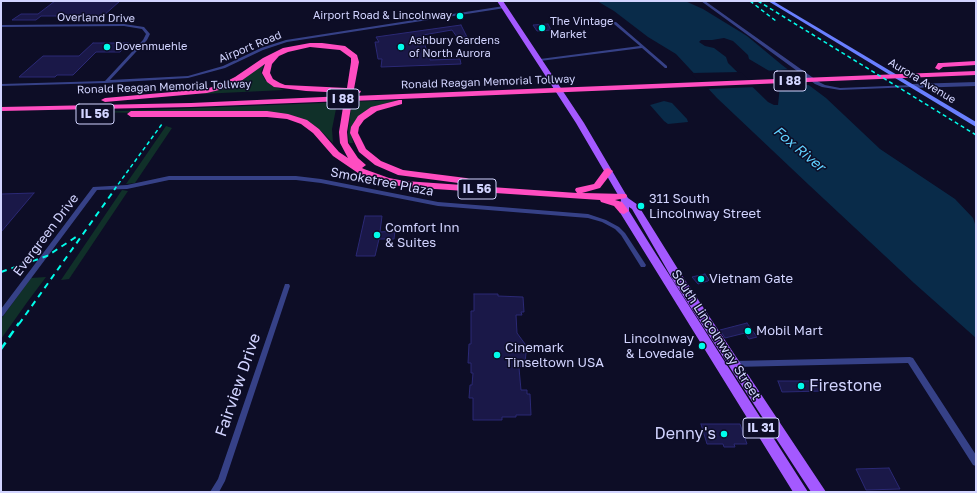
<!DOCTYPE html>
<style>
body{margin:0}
#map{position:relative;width:977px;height:493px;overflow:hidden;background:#0d0d26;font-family:"Golos Text",sans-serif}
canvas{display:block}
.frame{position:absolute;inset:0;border:2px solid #d2d4ff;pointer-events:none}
</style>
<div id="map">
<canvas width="977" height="493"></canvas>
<div class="frame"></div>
</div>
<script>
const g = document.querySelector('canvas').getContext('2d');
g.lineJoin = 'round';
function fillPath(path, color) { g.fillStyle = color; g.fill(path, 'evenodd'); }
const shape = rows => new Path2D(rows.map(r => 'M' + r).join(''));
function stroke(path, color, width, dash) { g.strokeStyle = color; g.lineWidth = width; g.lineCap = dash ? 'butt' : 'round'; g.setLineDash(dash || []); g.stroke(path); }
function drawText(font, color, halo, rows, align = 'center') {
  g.font = font + ' "Golos Text",sans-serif'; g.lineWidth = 3; g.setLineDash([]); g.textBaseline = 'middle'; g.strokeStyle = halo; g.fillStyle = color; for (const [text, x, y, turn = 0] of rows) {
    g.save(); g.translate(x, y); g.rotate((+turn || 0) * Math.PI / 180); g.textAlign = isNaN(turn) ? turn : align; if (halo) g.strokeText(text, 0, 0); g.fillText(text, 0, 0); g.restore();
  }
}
const green = shape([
 [264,64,261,72,265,80,273,86,284,90,201,94,210,92],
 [398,100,376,106,351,132,353,143,349,143,348,133,351,108,336,109,332,129,333,143,318,128,297,117,97,112],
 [166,126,172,128,135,183,126,184],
 [122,190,128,191,69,279,61,280],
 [46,277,28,301,1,339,1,319,31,278]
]);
const water = shape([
 [597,1,685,1,703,9,747,36,782,65,826,98,880,149,955,199,973,218,976,227,976,338,914,283,809,185,717,98,676,54,648,37,614,11],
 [724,38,733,41,748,55,749,59,771,72,780,86,778,105,774,105,768,102,728,63,726,57,714,48,705,46,699,42,701,40,712,40],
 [664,101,672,103,687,119,688,122,668,124,664,121,650,105]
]);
const pier = shape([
 [791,69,811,85,778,86,769,73,766,71],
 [741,72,756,87,706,89,691,73]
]);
const building = shape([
 [55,1,120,1,103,16,41,16,36,20,12,20,21,14,38,14,55,1],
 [548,24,551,30,537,31,533,25,548,24],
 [461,25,467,37,457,37,452,30,423,35,427,41,424,42,427,52,430,54,430,60,460,59,461,64,381,67,382,59,378,59,375,42,379,42,376,37,461,25],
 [93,43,129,43,120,52,96,52,73,75,57,75,55,77,19,77,43,56,79,56,93,43],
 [34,193,1,232,1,194,34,193],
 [365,216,382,216,380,232,395,231,394,239,379,239,375,256,356,256,365,216],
 [705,274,709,280,708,281,698,284,692,277,705,274],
 [474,294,498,294,498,296,523,297,524,312,521,312,522,315,516,315,517,333,525,344,526,353,525,362,519,368,521,390,527,390,527,394,530,394,531,415,516,415,516,417,502,417,502,420,473,420,473,398,469,398,470,385,472,385,473,373,471,373,471,363,468,363,469,344,471,344,471,311,474,311,474,294],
 [747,323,757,337,749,339,745,333,725,338,720,330,747,323],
 [778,381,819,381,824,391,782,392,778,381],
 [701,424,740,424,747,444,734,444,735,447,724,447,723,444,707,444,701,424],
 [889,468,900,489,866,490,856,469,889,468]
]);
const minor = shape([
 [701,1,705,1,819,82,825,85,840,88,912,85,914,86,912,87,840,90,822,87,815,84,701,1],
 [504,6,506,7,505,8,287,42,263,50,225,68,188,78,106,83,1,86,1,84,105,81,143,40,146,34,142,29,124,26,1,27,1,25,124,24,144,27,150,34,147,40,110,80,188,76,223,66,261,48,286,40,504,6],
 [614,22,616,22,667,66,667,68,665,68,642,48,540,61,538,60,540,59,640,46,614,24,614,22],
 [169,176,296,176,321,179,438,202,588,214,606,220,619,227,625,233,646,265,645,267,641,267,621,235,615,229,602,222,588,218,438,206,321,183,296,180,169,180,127,189,97,190,3,316,1,317,1,309,93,187,127,185,169,176],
 [285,284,289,284,290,286,225,481,219,492,210,492,218,479,285,284],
 [910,357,913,358,976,455,976,466,973,465,908,363,734,367,731,366,730,364,731,362,734,361,910,357]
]);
const tertiary = shape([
 [976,82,976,86,912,88,909,86,912,84,976,82]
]);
const secondary = shape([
 [768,1,773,1,976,122,976,127,768,1]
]);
const primary = shape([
 [497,1,503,1,584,123,628,198,638,205,681,274,826,492,811,492,673,280,632,209,629,207,629,211,654,251,808,492,793,492,619,211,621,200,576,123,497,1]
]);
const motorway = shape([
 [310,43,322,43,345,46,357,55,359,62,354,89,361,91,360,93,354,93,353,96,976,71,976,75,352,101,347,132,348,143,358,158,366,165,362,168,364,169,389,178,405,181,577,193,575,190,576,188,594,184,605,169,608,168,613,171,600,188,582,193,626,194,627,196,626,198,615,200,622,202,629,211,624,214,620,213,614,206,601,202,600,200,405,187,384,183,358,173,333,156,313,133,301,124,287,119,267,117,131,117,127,114,131,111,267,111,288,114,307,120,319,129,339,152,348,158,340,143,339,132,344,101,191,107,1,111,1,107,191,103,345,96,346,93,306,91,274,87,267,82,262,73,265,64,241,81,227,88,207,93,105,102,101,100,105,98,206,89,221,84,235,77,263,58,283,48,310,43],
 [310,47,340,50,351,58,351,62,347,88,285,85,280,83,273,79,270,73,272,64,279,56,288,52,310,47],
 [976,61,976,65,943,67,939,70,935,68,938,63,941,63,976,61],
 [399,100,402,100,402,104,377,111,364,120,359,127,358,133,366,149,381,161,403,170,466,178,469,179,471,181,469,183,466,184,398,175,375,165,359,152,350,133,351,127,358,116,371,107,399,100]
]);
const railFar2 = shape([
 [750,1,776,21],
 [758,1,976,135],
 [114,190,162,124]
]);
const railFar1 = shape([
 [1,272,47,256,79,235],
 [19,324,115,189]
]);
const rail = shape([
 [1,349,19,323]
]);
const markers = [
 [460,16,4,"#00fdeb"],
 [542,28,4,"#00fdeb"],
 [107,47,4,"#00fdeb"],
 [401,47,4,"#00fdeb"],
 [641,206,4,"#00fdeb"],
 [377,235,4,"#00fdeb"],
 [701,279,4,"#00fdeb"],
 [748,331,4,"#00fdeb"],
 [702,346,4,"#00fdeb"],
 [497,355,4,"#00fdeb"],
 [801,386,4,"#00fdeb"],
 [724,434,4,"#00fdeb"]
];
const farPoinames = [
 ["Airport Road & Lincolnway",452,16,"right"],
 ["The Vintage",550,22],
 ["Market",550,35],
 ["Ashbury Gardens",409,41],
 ["of North Aurora",409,54],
 ["Dovenmuehle",115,47]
];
const farStreetnames = [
 ["Overland Drive",96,18,1],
 ["Airport Road",250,47,-22],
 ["Aurora Avenue",922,81,31],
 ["Ronald Reagan Memorial Tollway",488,82,-2],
 ["Ronald Reagan Memorial Tollway",164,87,-2]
];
const shields = [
 [790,81,32],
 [343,99,32],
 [95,114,38],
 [477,189,38],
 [761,428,36]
];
const shieldNames = [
 ["I 88",790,81],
 ["I 88",343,99],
 ["IL 56",95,114],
 ["IL 56",477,189],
 ["IL 31",761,428]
];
const streetNames = [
 ["Smoketree Plaza",382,182,11],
 ["Evergreen Drive",46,235,-53],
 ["South Lincolnway Street",716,335,57]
];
const poiNames = [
 ["311 South",649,199],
 ["Lincolnway Street",649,214],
 ["Comfort Inn",385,228],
 ["& Suites",385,243],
 ["Vietnam Gate",709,279],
 ["Mobil Mart",756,331],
 ["Lincolnway",694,339,"right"],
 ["& Lovedale",694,354,"right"],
 ["Cinemark",505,348],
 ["Tinseltown USA",505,363]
];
const waterNames = [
 ["Fox River",799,149,40]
];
const nearStreetnames = [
 ["Fairview Drive",238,385,-71]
];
const nearPoinames = [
 ["Firestone",809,386],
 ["Denny's",716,434,"right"]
];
fillPath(green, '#103029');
fillPath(water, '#092b49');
fillPath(pier, '#0d0d26');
fillPath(building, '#1a1848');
stroke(building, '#2b2975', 1);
fillPath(minor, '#364187');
fillPath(tertiary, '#364187');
fillPath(secondary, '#697fff');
fillPath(primary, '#a459ff');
fillPath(motorway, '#ff4dc1');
stroke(railFar2, '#00fdeb', 1.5, [4, 3]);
stroke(railFar1, '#00fdeb', 2, [6, 5]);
stroke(rail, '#00fdeb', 2.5, [8, 6]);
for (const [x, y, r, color] of markers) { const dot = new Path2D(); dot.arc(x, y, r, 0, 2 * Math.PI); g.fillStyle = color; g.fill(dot); stroke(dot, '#0d0d26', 1.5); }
drawText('11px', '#d2d4ff', '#0d0d26', farPoinames, 'left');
drawText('11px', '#d2d4ff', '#0d0d26', farStreetnames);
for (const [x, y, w] of shields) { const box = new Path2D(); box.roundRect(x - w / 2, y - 10, w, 20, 3); g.fillStyle = '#0d0d26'; g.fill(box); stroke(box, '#d2d4ff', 1); }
drawText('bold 12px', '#d2d4ff', null, shieldNames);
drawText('13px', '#d2d4ff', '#0d0d26', streetNames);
drawText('13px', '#d2d4ff', '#0d0d26', poiNames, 'left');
drawText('italic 14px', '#60d1ff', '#0d0d26', waterNames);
drawText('16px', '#d2d4ff', '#0d0d26', nearStreetnames);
drawText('16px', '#d2d4ff', '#0d0d26', nearPoinames, 'left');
</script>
